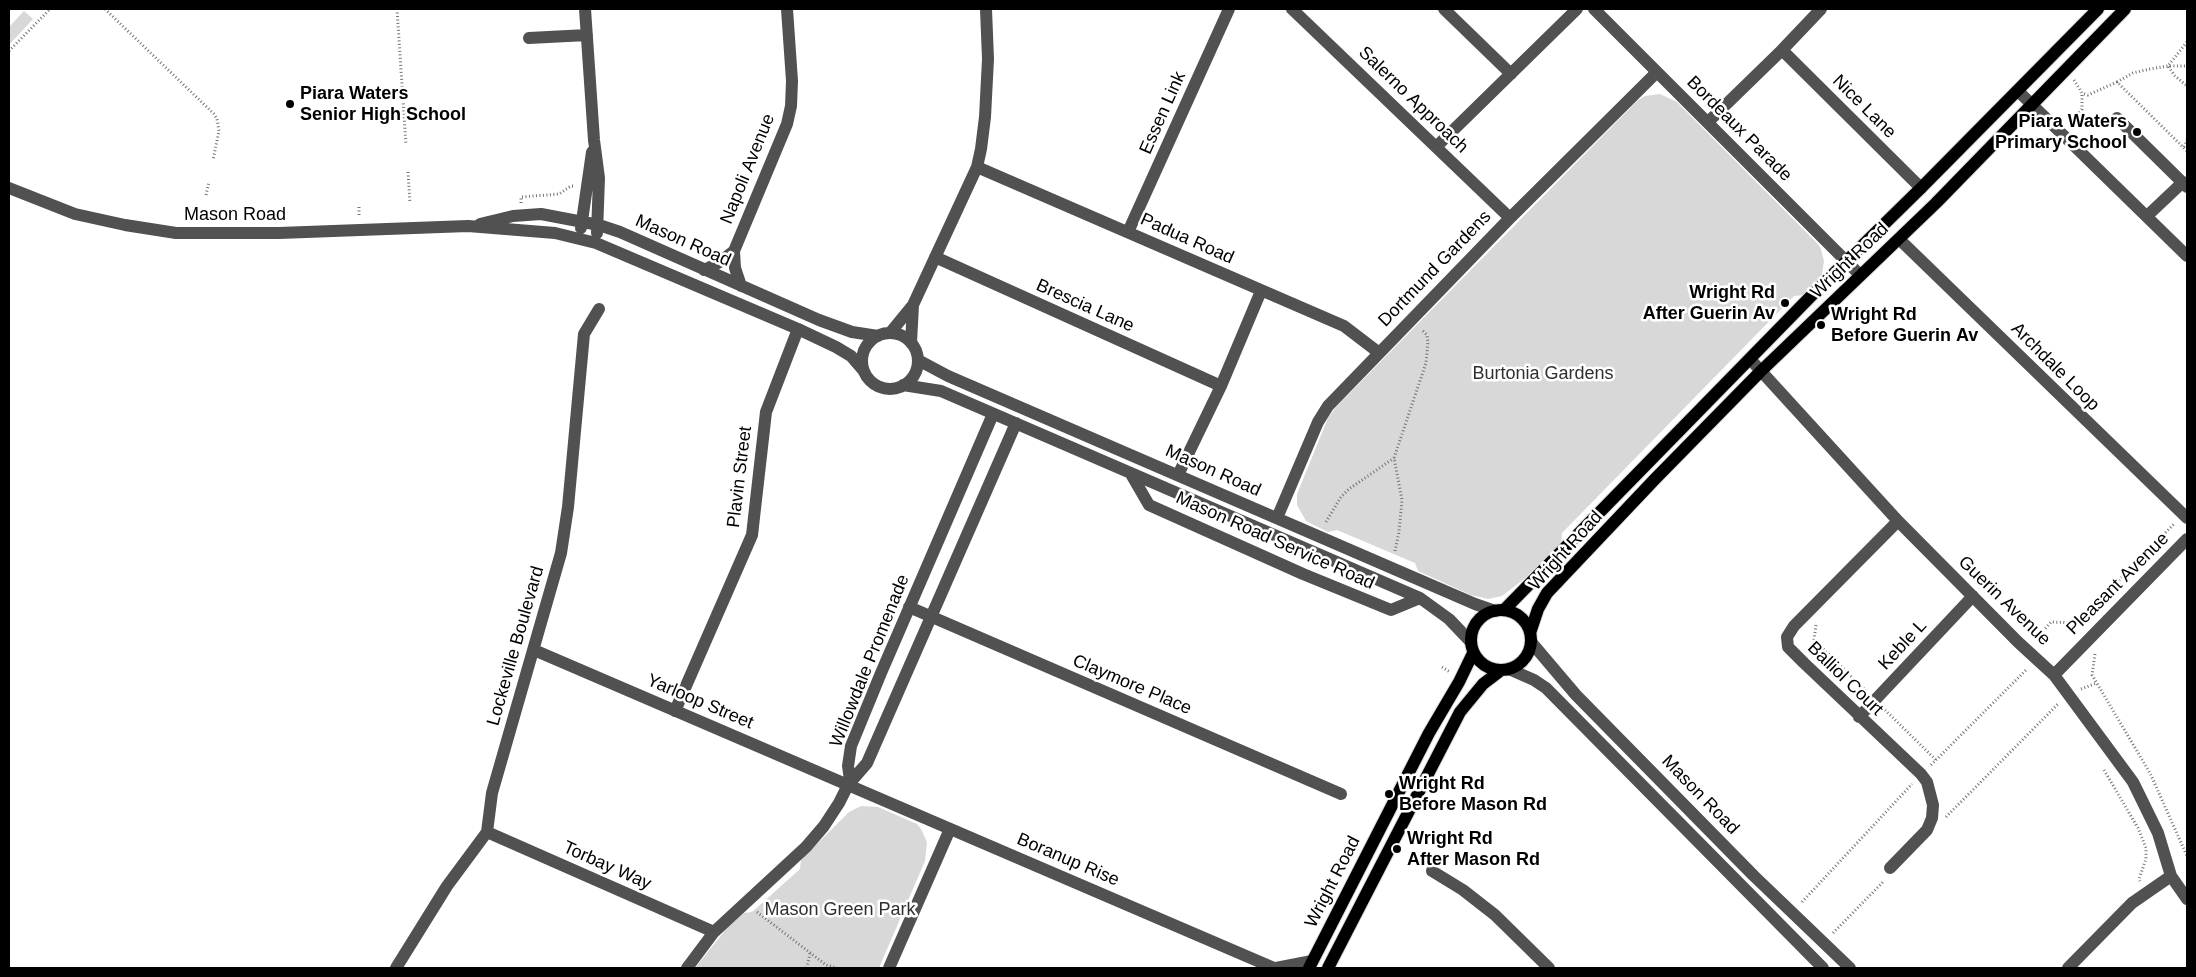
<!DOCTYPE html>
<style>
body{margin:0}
#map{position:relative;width:2196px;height:977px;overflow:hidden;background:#fff;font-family:Helvetica,sans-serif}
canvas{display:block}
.frame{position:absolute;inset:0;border:10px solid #000;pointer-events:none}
</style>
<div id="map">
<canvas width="2196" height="977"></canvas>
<div class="frame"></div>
</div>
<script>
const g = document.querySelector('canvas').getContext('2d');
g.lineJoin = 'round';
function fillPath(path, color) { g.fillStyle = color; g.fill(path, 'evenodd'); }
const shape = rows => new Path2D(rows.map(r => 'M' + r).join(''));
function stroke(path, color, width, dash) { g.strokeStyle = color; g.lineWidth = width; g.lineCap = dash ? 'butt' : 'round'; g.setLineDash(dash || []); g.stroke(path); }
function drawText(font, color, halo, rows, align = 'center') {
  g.font = font + ' Helvetica,sans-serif'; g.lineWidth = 5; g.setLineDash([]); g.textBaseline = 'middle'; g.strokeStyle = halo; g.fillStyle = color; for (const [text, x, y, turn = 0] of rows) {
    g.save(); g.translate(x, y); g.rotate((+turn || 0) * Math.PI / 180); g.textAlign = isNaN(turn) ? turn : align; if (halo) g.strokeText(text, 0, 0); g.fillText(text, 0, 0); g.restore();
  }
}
const green = shape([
 [24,11,33,19,9,45,9,27],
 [1660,94,1677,102,1818,244,1821,249,1824,261,1822,275,1817,281,1804,295,1794,296,1562,533,1561,544,1524,579,1502,596,1488,599,1471,595,1418,571,1415,563,1337,530,1328,532,1306,521,1297,505,1297,494,1328,418,1336,407,1638,100,1645,96],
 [861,806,878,807,917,824,921,829,927,842,925,861,879,968,695,968,727,928,744,913,752,912,800,869,801,860,849,812]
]);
const path = shape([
 [105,9,214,114,217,119,219,131,213,160],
 [397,9,406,145],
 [2187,42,2168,66,2175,76,2187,86],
 [9,51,50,9],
 [2074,80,2082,93,2088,95,2117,82,2187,151],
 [2117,82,2133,73,2150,69,2168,66,2187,66],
 [2070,123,2082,109,2082,93],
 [2184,147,2187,140],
 [408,172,410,203],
 [206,195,209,182],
 [521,203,521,197,559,194,571,186,574,186],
 [359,207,359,216],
 [1326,522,1341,497,1349,489,1394,458],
 [1395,551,1399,532,1402,500,1394,458,1426,363,1428,342,1427,335,1422,330],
 [1816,625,1814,640,1867,692],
 [2036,639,2051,622,2077,623,2175,523],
 [2095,654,2092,675,2150,773,2187,856],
 [1442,667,1450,672],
 [2081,689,2097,683],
 [1885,710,1936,760],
 [1931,765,2027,669],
 [2104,770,2138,828,2146,848,2146,859,2139,879,2140,881],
 [1946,817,2058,704],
 [1802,902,1912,784],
 [757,912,826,965,837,968],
 [1833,933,1884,881],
 [807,968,810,953]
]);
const minor = shape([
 [585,9,594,140,599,178,597,233],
 [1292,9,1510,218],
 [1444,9,1511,74],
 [1594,9,1860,275],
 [529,38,587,35],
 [1782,50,1921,188],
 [2018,91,2187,256],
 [2117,118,2187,187],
 [1708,122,1782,50,1821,9],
 [1436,147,1577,9],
 [977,167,1344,326,1378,352],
 [9,188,75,214,125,225,176,233,279,233,468,226,555,233,596,243,798,329,836,347,851,356,864,371],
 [2147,216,2183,182],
 [480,224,513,216,541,214,599,225,620,232,819,320,852,332,878,336],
 [581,228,592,152],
 [1128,232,1229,9],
 [1899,239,2187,518],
 [734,251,735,268,741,286],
 [935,257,1221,386],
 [704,270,720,262,734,251,787,124,791,106,792,81,787,9],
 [890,333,913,305,977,167,981,149,985,117,988,59,986,9],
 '862 361a28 28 0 1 1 56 0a28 28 0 1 1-56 0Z',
 [911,343,913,305],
 [1750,359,1898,521,2018,642,2054,675,2133,782,2158,833,2171,876,2187,899],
 [918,360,948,376,1475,604,1495,611],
 [903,385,941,391,1420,598,1449,619,1470,641],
 [1131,474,1149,505,1303,574,1391,610,1420,598],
 [1178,475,1221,386,1261,291],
 [1277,518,1318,422,1328,406,1510,218,1657,72],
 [909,607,1341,794],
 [1531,642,1576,695,1754,876,1850,968],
 [534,650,848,785,867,763,1016,423],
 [1509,669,1534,680,1546,688,1823,968],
 [2054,675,2187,539],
 [675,711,752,535,766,412,798,329],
 [1859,717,1973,596],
 [850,780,848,766,851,746,881,673,993,414],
 [487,832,714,932],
 [1890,868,1927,830,1932,818,1933,805,1927,782,1921,774,1804,663,1788,647,1787,637,1794,626,1898,521],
 [1432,871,1463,890,1495,915,1549,968],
 [396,968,447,886,487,832,492,793,561,553,568,507,584,334,599,309],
 [687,968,714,932,806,847,824,826,839,803,848,785,1274,968],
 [889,968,950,829],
 [1276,968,1312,961],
 [2068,968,2132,903,2171,876]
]);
const major = shape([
 '1471 640a30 30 0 1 1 60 0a30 30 0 1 1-60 0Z',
 [1504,610,1817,290,1921,188,2098,9],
 [1530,633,1538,609,1547,593,1655,479,1761,371,1936,203,2125,9],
 [1309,968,1429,733,1459,682,1473,653],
 [1328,968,1460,712,1483,684,1500,671]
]);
const markers = [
 [290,104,5,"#000"],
 [2137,132,5,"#000"],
 [1785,303,5,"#000"],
 [1821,325,5,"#000"],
 [1389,794,5,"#000"],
 [1397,849,5,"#000"]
];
const poiNames = [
 ["Piara Waters",300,94],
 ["Senior High School",300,115],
 ["Piara Waters",2127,122,"right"],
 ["Primary School",2127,143,"right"],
 ["Wright Rd",1775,293,"right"],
 ["After Guerin Av",1775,314,"right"],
 ["Wright Rd",1831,315],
 ["Before Guerin Av",1831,336],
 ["Wright Rd",1399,784],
 ["Before Mason Rd",1399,805],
 ["Wright Rd",1407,839],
 ["After Mason Rd",1407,860]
];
const streetNames = [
 ["Salerno Approach",1413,100,44],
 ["Nice Lane",1864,107,45],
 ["Essen Link",1163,113,-66],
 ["Bordeaux Parade",1739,129,45],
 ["Napoli Avenue",748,169,-68],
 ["Mason Road",235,215],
 ["Padua Road",1187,239,24],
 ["Mason Road",683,241,24],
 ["Wright Road",1850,261,-44],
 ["Dortmund Gardens",1435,269,-46],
 ["Brescia Lane",1085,306,24],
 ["Archdale Loop",2055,367,45],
 ["Mason Road",1213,471,24],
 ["Plavin Street",740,477,-83],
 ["Mason Road Service Road",1275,541,24],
 ["Wright Road",1566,551,-48],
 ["Pleasant Avenue",2118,584,-45],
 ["Guerin Avenue",2004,601,44],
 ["Keble L",1903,645,-47],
 ["Lockeville Boulevard",516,646,-74],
 ["Willowdale Promenade",870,661,-68],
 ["Balliol Court",1845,679,44],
 ["Claymore Place",1132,685,23],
 ["Yarloop Street",700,702,23],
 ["Mason Road",1700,795,46],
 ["Boranup Rise",1068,860,23],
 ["Torbay Way",607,866,24],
 ["Wright Road",1333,882,-63]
];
const parkNames = [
 ["Burtonia Gardens",1543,374],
 ["Mason Green Park",840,910]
];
fillPath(green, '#d8d8d8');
stroke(major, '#dbdbdb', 14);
stroke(path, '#737373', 3, [1, 2.5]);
stroke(minor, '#515151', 12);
stroke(major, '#000', 12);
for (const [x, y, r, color] of markers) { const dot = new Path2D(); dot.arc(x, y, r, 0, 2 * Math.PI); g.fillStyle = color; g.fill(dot); stroke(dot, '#fff', 2); }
drawText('bold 18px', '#000', '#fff', poiNames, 'left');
drawText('18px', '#000', '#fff', streetNames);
drawText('18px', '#2f2f2f', '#fff', parkNames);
</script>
